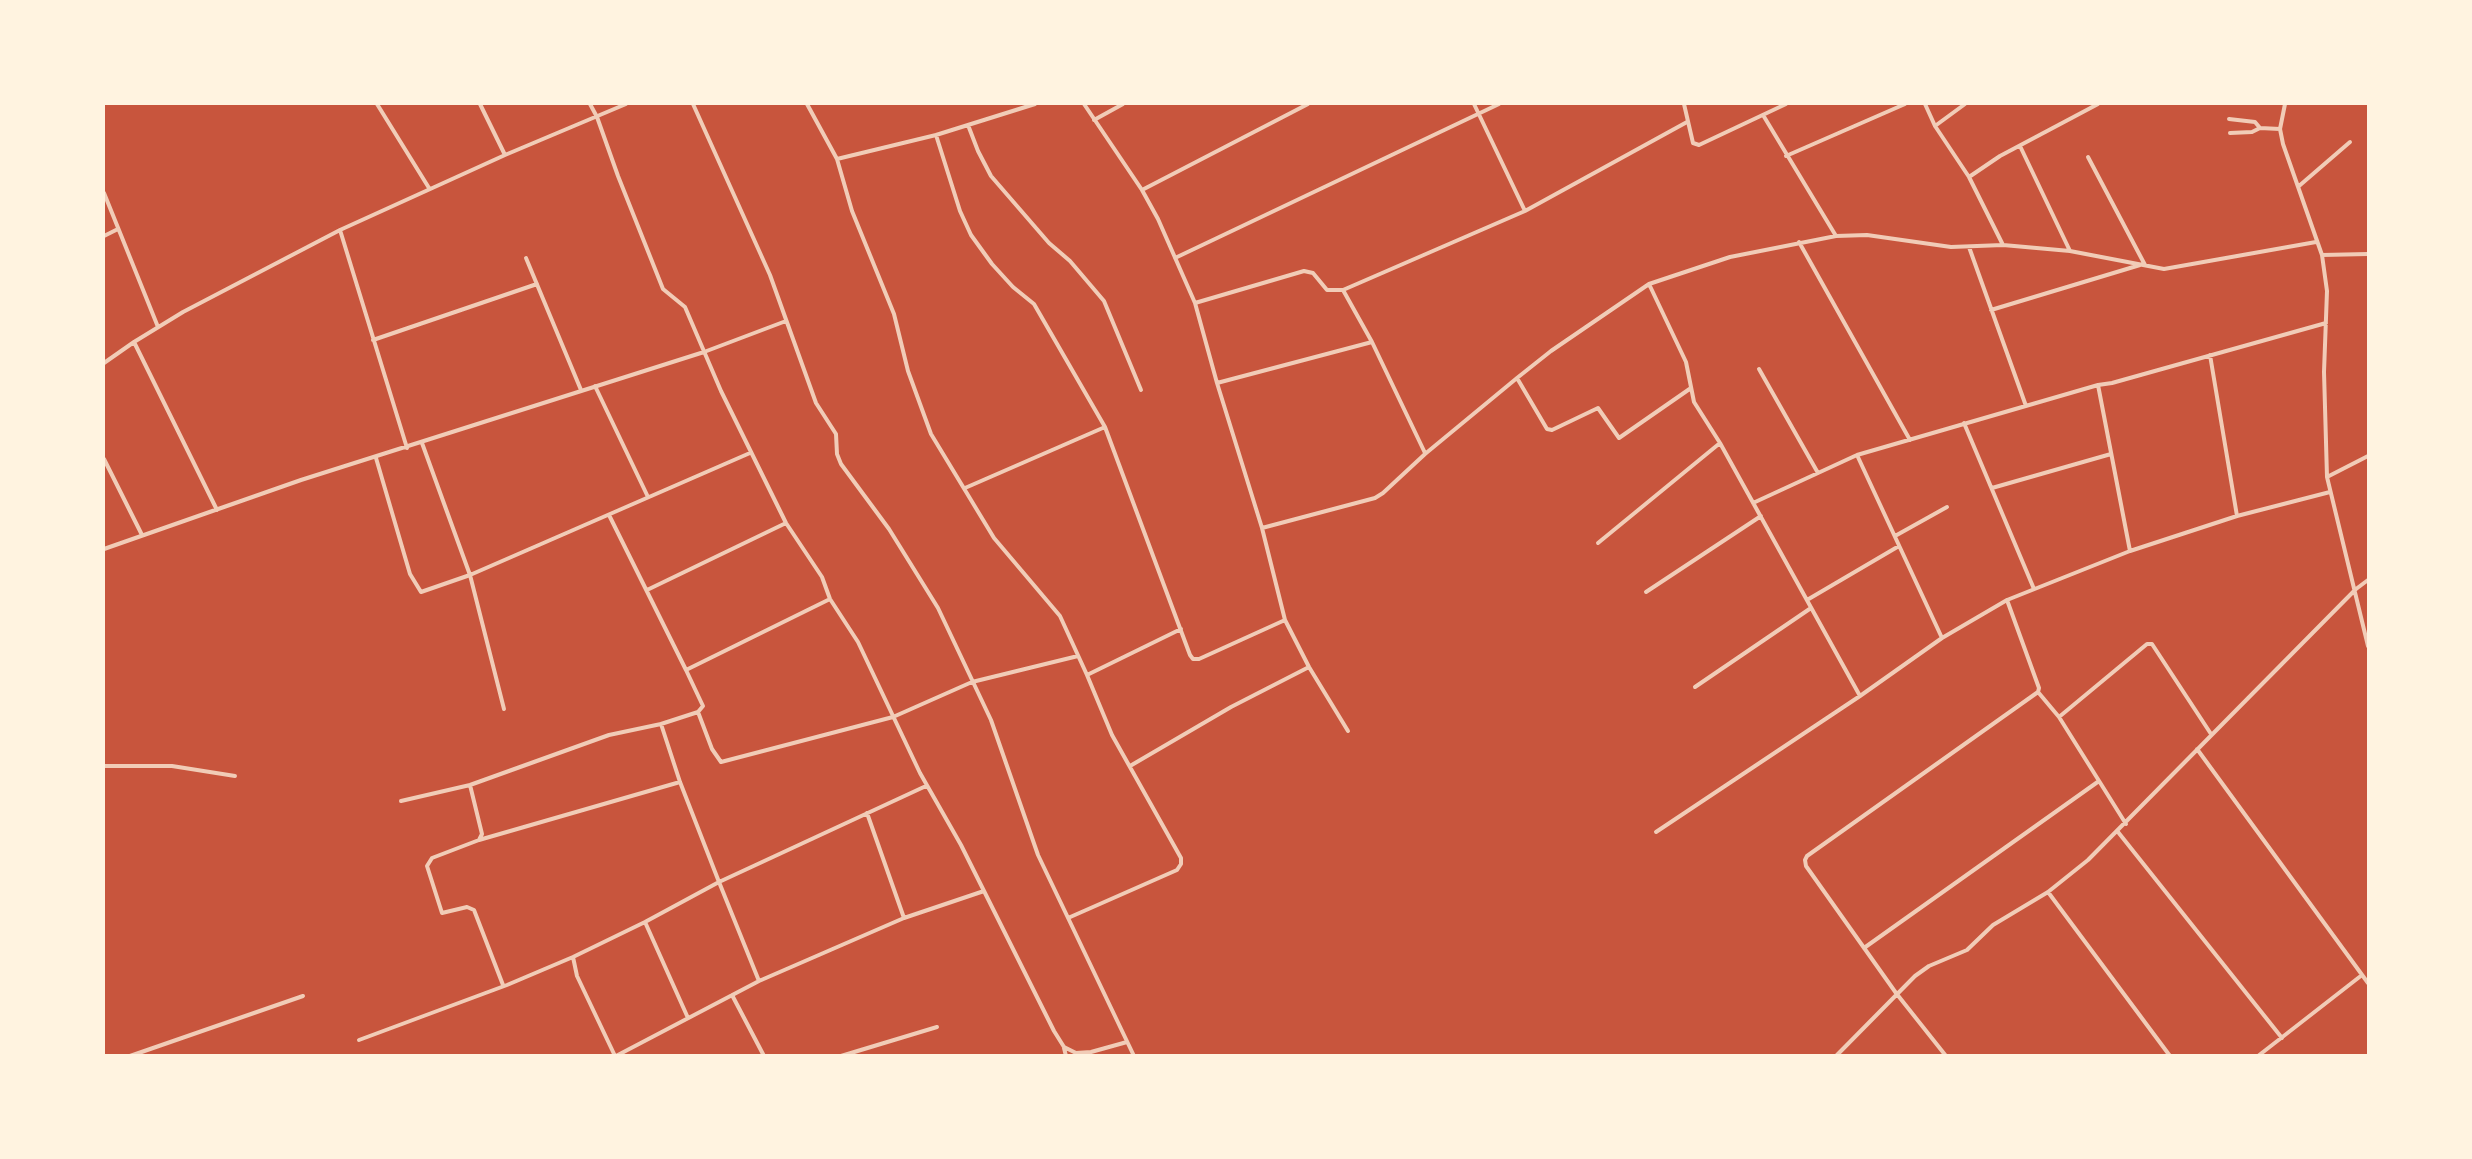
<!DOCTYPE html>
<style>
body{margin:0}
#map{position:relative;width:2472px;height:1159px;overflow:hidden;background:#c8553d;font-family:"Alegreya Sans",sans-serif}
canvas{display:block}
.frame{position:absolute;inset:0;border:105px solid #fff3e0;pointer-events:none}
</style>
<div id="map">
<canvas width="2472" height="1159"></canvas>
<div class="frame"></div>
</div>
<script>
const g = document.querySelector('canvas').getContext('2d');
g.lineJoin = 'round';
const shape = rows => new Path2D(rows.map(r => 'M' + r).join(''));
function stroke(path, color, width, dash) { g.strokeStyle = color; g.lineWidth = width; g.lineCap = dash ? 'butt' : 'round'; g.setLineDash(dash || []); g.stroke(path); }
const minor = shape([
 [377,104,429,188],
 [480,104,505,155],
 [590,104,597,117,618,176,663,289,685,307,721,391,786,523,822,577,830,599,858,642,920,773,961,845,1054,1031,1064,1047,1076,1053,1091,1052,1127,1042],
 [693,104,770,275,816,403,836,434,837,454,841,464,889,529,938,608,991,720,1038,855,1134,1056],
 [807,104,837,159,852,211,894,314,908,371,931,434,994,538,1060,616,1087,675,1112,735,1181,858,1181,864,1177,870,1068,918],
 [1084,104,1142,190,1158,219,1195,303,1217,383,1262,528,1285,620,1309,667,1348,731],
 [1474,104,1525,211],
 [1684,104,1693,143,1699,145,1786,104],
 [1925,104,1935,126,1969,177,2003,245],
 [2285,104,2280,129,2283,144,2322,255,2327,291,2324,372,2327,477,2368,646],
 [1763,115,1836,236],
 [2229,119,2255,122,2260,128],
 [1094,120,1123,104],
 [968,125,978,151,991,176,1049,243,1070,261,1104,301,1141,390],
 [1935,126,1965,104],
 [2230,133,2252,132,2260,128,2280,129],
 [936,135,960,211,971,235,992,264,1013,287,1034,304,1105,427,1190,655,1193,659,1199,659,1285,620],
 [2020,146,2070,251],
 [1786,156,1905,104],
 [2088,157,2145,265],
 [837,159,936,135,1035,104],
 [1969,177,2000,156,2098,104],
 [2299,186,2350,142],
 [1142,190,1308,104],
 [104,193,158,327],
 [340,230,407,448],
 [104,236,118,229],
 [1799,242,1910,440],
 [1969,247,2026,406],
 [2322,255,2368,254],
 [526,258,581,390],
 [1175,258,1499,104],
 [1649,284,1686,362,1694,402,1720,443,1860,696],
 [1343,290,1372,342,1425,453],
 [1195,303,1304,271,1313,273,1327,290,1343,290,1525,211,1687,122],
 [1991,310,2140,265],
 [373,340,537,284],
 [134,342,217,510],
 [2210,355,2237,516],
 [104,363,134,342,183,312,340,230,505,155,626,104],
 [1759,369,1818,473],
 [1517,378,1547,429,1552,430,1598,408,1619,438,1691,388],
 [1217,383,1372,342],
 [2098,385,2130,551],
 [595,386,648,497],
 [1964,423,2034,589],
 [422,443,470,575,504,709],
 [1857,455,1942,638],
 [376,458,410,574,421,592,470,575,750,453],
 [104,459,142,535],
 [2327,477,2368,456],
 [965,488,1105,427],
 [1992,488,2111,454],
 [1753,503,1857,455,2098,385,2112,383,2326,323],
 [609,515,686,670],
 [1262,528,1375,498,1383,493,1425,454,1517,378,1551,351,1649,284,1730,257,1836,236,1867,235,1951,247,2003,245,2070,251,2164,269,2316,242],
 [1895,536,1947,507],
 [1598,543,1720,443],
 [104,549,301,480,704,352,786,321],
 [647,590,786,523],
 [1646,592,1761,516],
 [1807,600,1899,546],
 [1087,675,1181,629],
 [1695,687,1811,608],
 [2038,692,2059,717,2147,644,2152,644,2211,734],
 [698,712,712,749,721,762,893,717,972,682,1078,656],
 [2059,717,2126,824],
 [2197,749,2368,983],
 [104,766,172,766,235,776],
 [1130,766,1231,707,1309,667],
 [470,785,482,834,479,840,432,858,427,866,442,913,467,907,474,910,503,985],
 [401,801,470,785,609,735,661,724,698,712,703,706,686,670,830,599],
 [867,813,904,918],
 [1656,832,1860,696,1942,638,2007,600,2130,551,2237,516,2330,492],
 [2118,832,2282,1038],
 [479,840,680,782],
 [2048,892,2170,1056],
 [645,922,688,1018],
 [1864,948,2099,781],
 [573,957,577,976,615,1056],
 [759,981,719,882,926,786],
 [732,995,764,1056],
 [359,1040,507,985,573,957,645,922,719,882,680,782,661,724],
 [1064,1048,1066,1056],
 [130,1056,303,996],
 [616,1056,759,981,904,918,984,891],
 [841,1056,937,1027],
 [1836,1056,1915,976,1929,966,1967,950,1993,925,2048,892,2088,860,2356,589,2368,580],
 [1946,1056,1896,993,1806,866,1805,860,1807,856,2038,692,2039,688,2007,600],
 [2258,1056,2362,975]
]);
stroke(minor, '#f1ccb7', 4);
</script>
